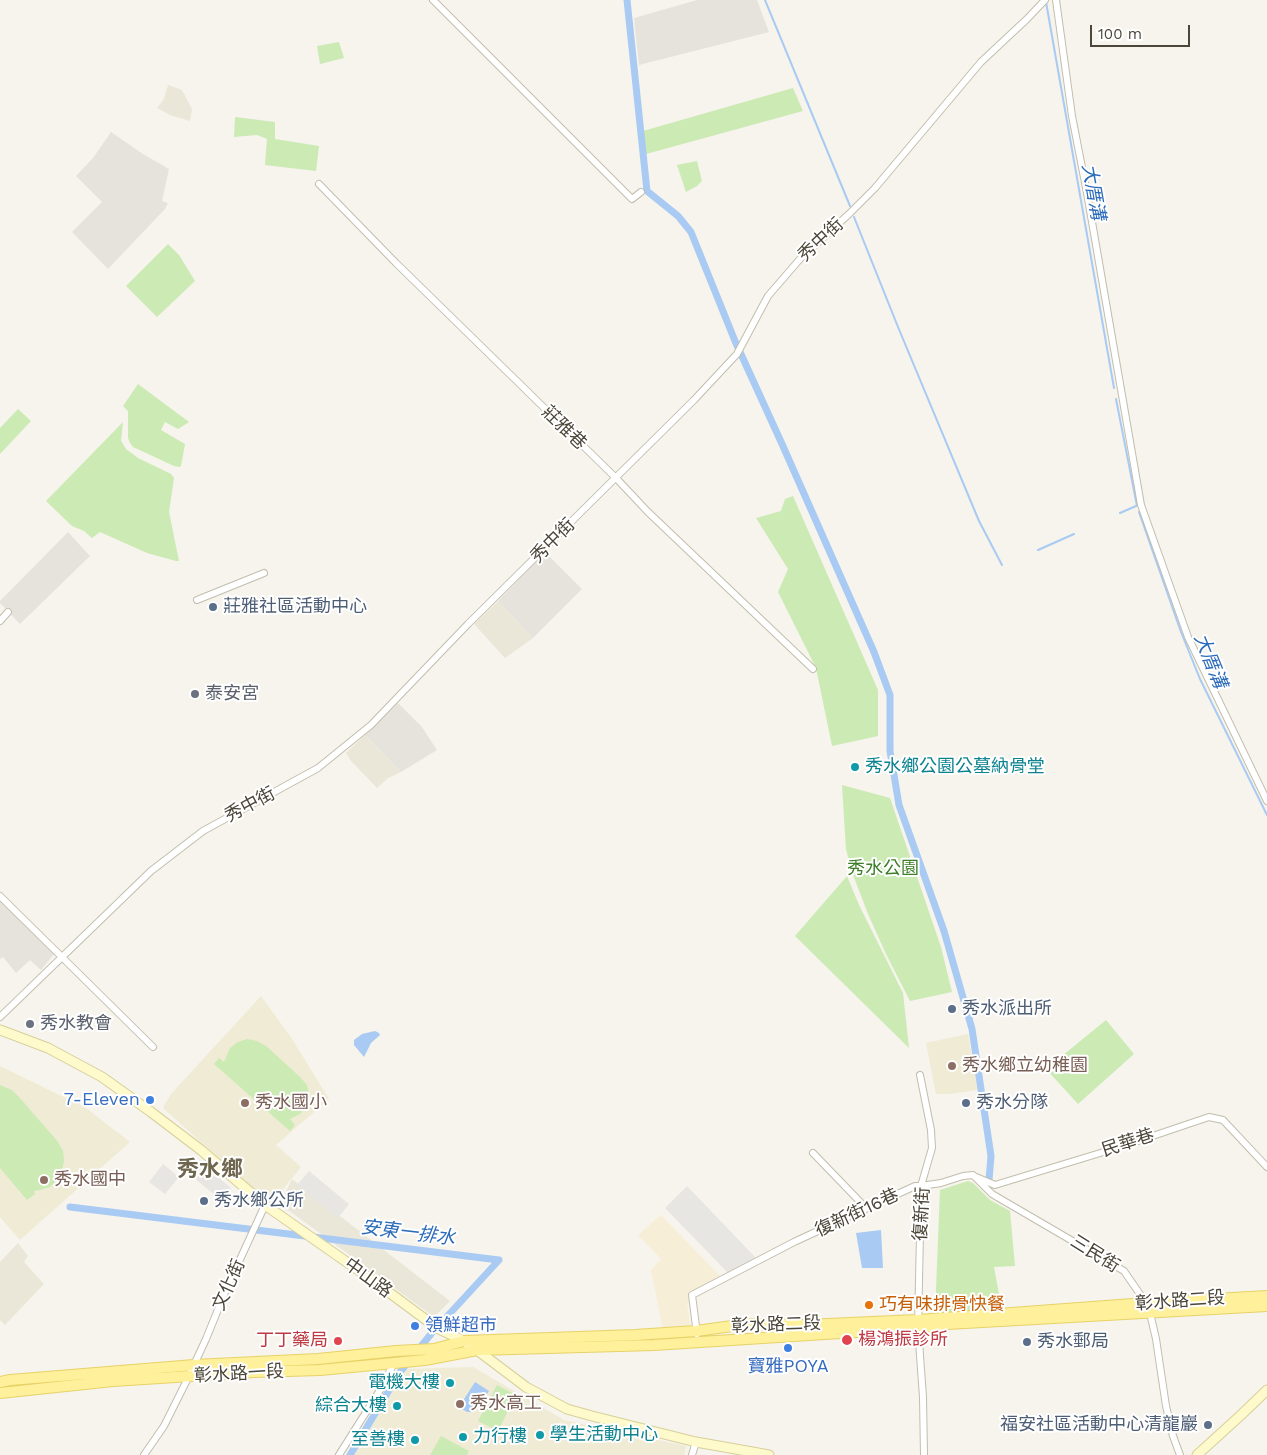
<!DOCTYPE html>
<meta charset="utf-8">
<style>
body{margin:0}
#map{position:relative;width:1267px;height:1455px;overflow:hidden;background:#f6f4ec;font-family:"Work Sans",sans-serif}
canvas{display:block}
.scale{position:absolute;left:1090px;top:25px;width:100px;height:22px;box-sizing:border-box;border:2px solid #4b4639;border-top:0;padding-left:6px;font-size:15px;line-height:18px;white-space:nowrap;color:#4b4639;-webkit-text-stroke:4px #fff;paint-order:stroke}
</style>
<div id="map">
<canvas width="1267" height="1455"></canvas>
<div class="scale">100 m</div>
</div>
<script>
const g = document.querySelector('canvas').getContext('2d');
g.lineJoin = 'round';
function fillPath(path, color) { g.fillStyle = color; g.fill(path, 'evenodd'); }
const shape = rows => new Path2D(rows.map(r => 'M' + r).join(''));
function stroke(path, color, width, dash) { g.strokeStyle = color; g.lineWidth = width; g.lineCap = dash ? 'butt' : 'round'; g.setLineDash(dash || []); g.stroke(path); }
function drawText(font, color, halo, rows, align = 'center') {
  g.font = font + ' "Work Sans","Noto Sans TC",sans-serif'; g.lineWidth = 4; g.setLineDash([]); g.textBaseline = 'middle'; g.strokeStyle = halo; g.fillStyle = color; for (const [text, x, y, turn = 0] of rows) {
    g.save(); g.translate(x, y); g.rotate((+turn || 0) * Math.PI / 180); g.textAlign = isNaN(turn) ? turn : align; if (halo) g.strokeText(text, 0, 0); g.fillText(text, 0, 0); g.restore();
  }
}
const residential = shape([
 [168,85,182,90,192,109,190,121,170,115,157,108,164,99],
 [498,601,533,638,505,658,474,624],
 [365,735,401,772,388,778,377,788,351,761,346,753],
 [292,1179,450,1301,434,1317,280,1204],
 [18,1243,28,1256,24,1262,44,1284,5,1325,0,1320,0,1262]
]);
const commercial = shape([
 [661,1215,723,1279,698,1294,687,1303,691,1330,663,1331,651,1270,661,1259,638,1235]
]);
const industrial = shape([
 [697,0,757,0,769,32,639,65,634,18],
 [111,132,143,154,169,169,162,201,168,203,165,209,108,269,72,232,102,202,76,176,93,158],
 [68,532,90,556,20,624,0,603,0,601],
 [545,552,582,589,533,638,498,601],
 [398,703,422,727,437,750,401,772,365,735],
 [0,901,54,954,41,970,30,960,16,973,3,957,0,959]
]);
const education = shape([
 [261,996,292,1039,329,1099,276,1145,301,1167,272,1203,249,1185,163,1108,171,1094],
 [968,1034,978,1090,949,1094,936,1094,926,1043],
 [0,1066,86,1108,130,1142,20,1240,0,1217],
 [473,1367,564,1420,686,1446,684,1455,352,1455,406,1369]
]);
const green = shape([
 [339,42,344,58,320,64,317,46],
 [793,88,803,111,646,154,643,131],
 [235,117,275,122,275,139,319,146,316,171,265,165,267,139,257,135,234,137],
 [697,161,702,181,697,186,686,192,677,165],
 [168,244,179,255,195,281,157,317,126,286],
 [138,384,189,422,178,429,165,422,161,430,185,444,181,466,179,467,174,466,133,447,130,443,128,438,128,411,123,406],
 [18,409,31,421,0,454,0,428],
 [123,422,121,441,126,449,138,458,171,474,174,478,169,512,179,561,176,561,147,553,100,532,92,538,84,531,72,526,46,501],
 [793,496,878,690,878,736,832,746,816,668,778,592,788,569,756,518,781,511,785,499],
 [842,785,890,798,941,947,952,992,910,1001,886,954,868,914,852,872,846,849],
 [847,876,859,905,903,993,909,1048,795,936],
 [1106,1020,1134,1054,1078,1104,1046,1069],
 [247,1039,257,1041,266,1046,300,1077,307,1085,309,1094,308,1103,300,1114,290,1119,295,1125,290,1131,214,1064,219,1058,224,1062,230,1048,238,1042],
 [0,1085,12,1090,19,1097,58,1142,63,1151,64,1161,62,1171,57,1180,50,1187,40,1190,34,1191,35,1194,27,1200,0,1168],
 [968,1181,973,1183,990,1200,1010,1211,1015,1266,994,1267,999,1294,988,1299,987,1312,935,1314,940,1190],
 [497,1385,516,1395,498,1431,478,1421],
 [441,1436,469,1451,467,1455,430,1455]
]);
const parking = shape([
 [163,1164,179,1177,165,1194,149,1182],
 [204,1166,231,1188,221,1200,194,1178],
 [309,1171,349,1204,338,1218,297,1185],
 [687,1186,756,1258,728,1273,665,1208]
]);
const water = shape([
 [375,1031,379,1033,380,1035,371,1043,364,1057,354,1045,354,1040,362,1034],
 [881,1230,883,1268,862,1268,856,1233],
 [475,1382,489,1391,477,1409,473,1412,467,1412,459,1407]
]);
const stream = shape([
 [765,0,850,206],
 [1046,2,1114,388],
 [854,217,898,327,979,521,1002,565],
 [1116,399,1137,506],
 [1139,512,1181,632,1200,679,1267,815],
 [1120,513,1136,506],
 [1038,550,1074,534]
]);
const canal = shape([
 [627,0,647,191,678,216,691,232,735,341,782,444,874,652,890,695,890,751,899,805,944,931,972,1029,991,1156,989,1180],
 [70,1207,499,1260,431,1334,400,1372,350,1455]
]);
const street = shape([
 [433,0,632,199,641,192],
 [1056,0,1072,116,1087,193,1141,505,1188,637,1267,801],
 [319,184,396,263,616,478,648,512,813,669],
 [197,600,264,573],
 [0,621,8,612],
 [0,896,153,1047],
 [0,1017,151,871,203,831,318,768,371,725,468,624,694,400,737,354,768,296,800,259,849,214,875,188,981,62,1027,19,1045,0],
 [920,1075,931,1130,932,1148,921,1186,918,1328,923,1397,924,1455],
 [813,1153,866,1208],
 [976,1177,995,1185,1120,1147,1209,1117,1223,1120,1267,1167],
 [697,1334,692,1295,794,1242,915,1186,921,1186,941,1183,963,1176,973,1175,992,1194,1124,1271,1146,1303,1150,1313,1156,1339,1166,1406,1173,1436,1180,1455],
 [144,1455,164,1426,187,1380,206,1339,226,1290,265,1205],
 [339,1455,380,1390,394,1363],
 [692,1455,696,1442]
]);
const secondary = shape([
 [0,1030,48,1048,102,1077,151,1112,201,1150,265,1205,371,1279,425,1319,439,1329,464,1341,477,1350,526,1387,567,1409,592,1416,696,1442,769,1455],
 [1197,1455,1241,1415,1267,1390]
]);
const primary = shape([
 [0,1382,10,1380,194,1365,318,1359,396,1351,434,1349,464,1341,635,1335,696,1331,747,1324,805,1325,918,1320,1146,1303,1267,1296],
 [0,1393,113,1381,254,1372,320,1370,394,1363,425,1360,477,1350,654,1345,918,1328,947,1324,1267,1306]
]);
const markers = [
 [213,607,5,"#5c6f8a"],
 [195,694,5,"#6b7280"],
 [855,767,5,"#0f9aa8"],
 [952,1009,5,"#5c6f8a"],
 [30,1024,5,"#6b7280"],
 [952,1066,5,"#8d6e63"],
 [150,1100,5,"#3f7fe0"],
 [245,1103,5,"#8d6e63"],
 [966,1103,5,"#5c6f8a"],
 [44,1180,5,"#8d6e63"],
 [204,1201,5,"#5c6f8a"],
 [869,1305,5,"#e8710a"],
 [415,1326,5,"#3f7fe0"],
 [847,1340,6,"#e0444e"],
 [338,1341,5,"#e0444e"],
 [1027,1342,5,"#5c6f8a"],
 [788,1348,5,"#3f7fe0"],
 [450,1383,5,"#0f9aa8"],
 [460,1404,5,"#8d6e63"],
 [397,1406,5,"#0f9aa8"],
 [1208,1425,5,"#5c6f8a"],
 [540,1435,5,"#0f9aa8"],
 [463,1437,5,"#0f9aa8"],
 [415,1440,5,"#0f9aa8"]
];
const streetNames = [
 ["秀中街",821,240,-43],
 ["莊雅巷",564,428,44],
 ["秀中街",553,541,-45],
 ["秀中街",250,805,-28],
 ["民華巷",1128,1143,-18],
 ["復新街16巷",857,1213,-25],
 ["復新街",922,1214,-87],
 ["三民街",1095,1254,32],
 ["中山路",368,1278,36],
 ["文化街",229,1285,-66],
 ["彰水路二段",1180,1301,-4],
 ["彰水路二段",776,1325,-2],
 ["彰水路一段",239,1374,-3]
];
const serviceNames = [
 ["莊雅社區活動中心",223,607],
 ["秀水派出所",962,1009],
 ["秀水分隊",976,1103],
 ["秀水鄉公所",214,1201],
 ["秀水郵局",1037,1342],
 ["福安社區活動中心清龍巖",1198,1425,"right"]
];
const worshipNames = [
 ["泰安宮",205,694],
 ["秀水教會",40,1024]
];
const cultureNames = [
 ["秀水鄉公園公墓納骨堂",865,767],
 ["電機大樓",440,1383,"right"],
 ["綜合大樓",387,1406,"right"],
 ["學生活動中心",550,1435],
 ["力行樓",473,1437],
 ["至善樓",405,1440,"right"]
];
const parkNames = [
 ["秀水公園",883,869]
];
const educationNames = [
 ["秀水鄉立幼稚園",962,1066],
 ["秀水國小",255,1103],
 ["秀水國中",54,1180],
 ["秀水高工",470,1404]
];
const shopNames = [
 ["7-Eleven",140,1100],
 ["領鮮超市",425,1326,"left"],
 ["寶雅POYA",788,1367,"center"]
];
const foodNames = [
 ["巧有味排骨快餐",879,1305]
];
const healthNames = [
 ["楊鴻振診所",858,1340],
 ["丁丁藥局",328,1341,"right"]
];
const waterNames = [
 ["大厝溝",1093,192,80],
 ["大厝溝",1210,661,68],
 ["安東一排水",408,1233,7]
];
const districtNames = [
 ["秀水鄉",210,1170]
];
fillPath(residential, '#eae7d9');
fillPath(commercial, '#f7eed7');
fillPath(industrial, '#e6e3dd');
fillPath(education, '#efebd5');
fillPath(green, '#cbeab4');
fillPath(parking, '#e8e6e3');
fillPath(water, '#a8caf3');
stroke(stream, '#a8caf3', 2);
stroke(canal, '#a8caf3', 7);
stroke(street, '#c2bead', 8);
stroke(secondary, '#d7cf9b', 11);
stroke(primary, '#e7d268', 12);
stroke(street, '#fff', 6);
stroke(secondary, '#fffacc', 9);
stroke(primary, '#fff09b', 10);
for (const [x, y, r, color] of markers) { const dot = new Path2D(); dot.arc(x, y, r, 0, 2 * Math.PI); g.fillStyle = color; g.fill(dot); stroke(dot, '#fff', 2); }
drawText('18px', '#4b4639', '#fff', streetNames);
drawText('18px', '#4e5e75', '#fff', serviceNames, 'left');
drawText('18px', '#5b616d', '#fff', worshipNames, 'left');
drawText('18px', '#0d838f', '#fff', cultureNames, 'left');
drawText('18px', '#3e7f29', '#fff', parkNames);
drawText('18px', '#785e54', '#fff', educationNames, 'left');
drawText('18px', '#366cbe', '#fff', shopNames, 'right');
drawText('18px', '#c56008', '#fff', foodNames, 'left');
drawText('18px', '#be3a42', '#fff', healthNames, 'left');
drawText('italic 19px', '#2d6cbb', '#fff', waterNames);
drawText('bold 22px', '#6e664f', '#fff', districtNames);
</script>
